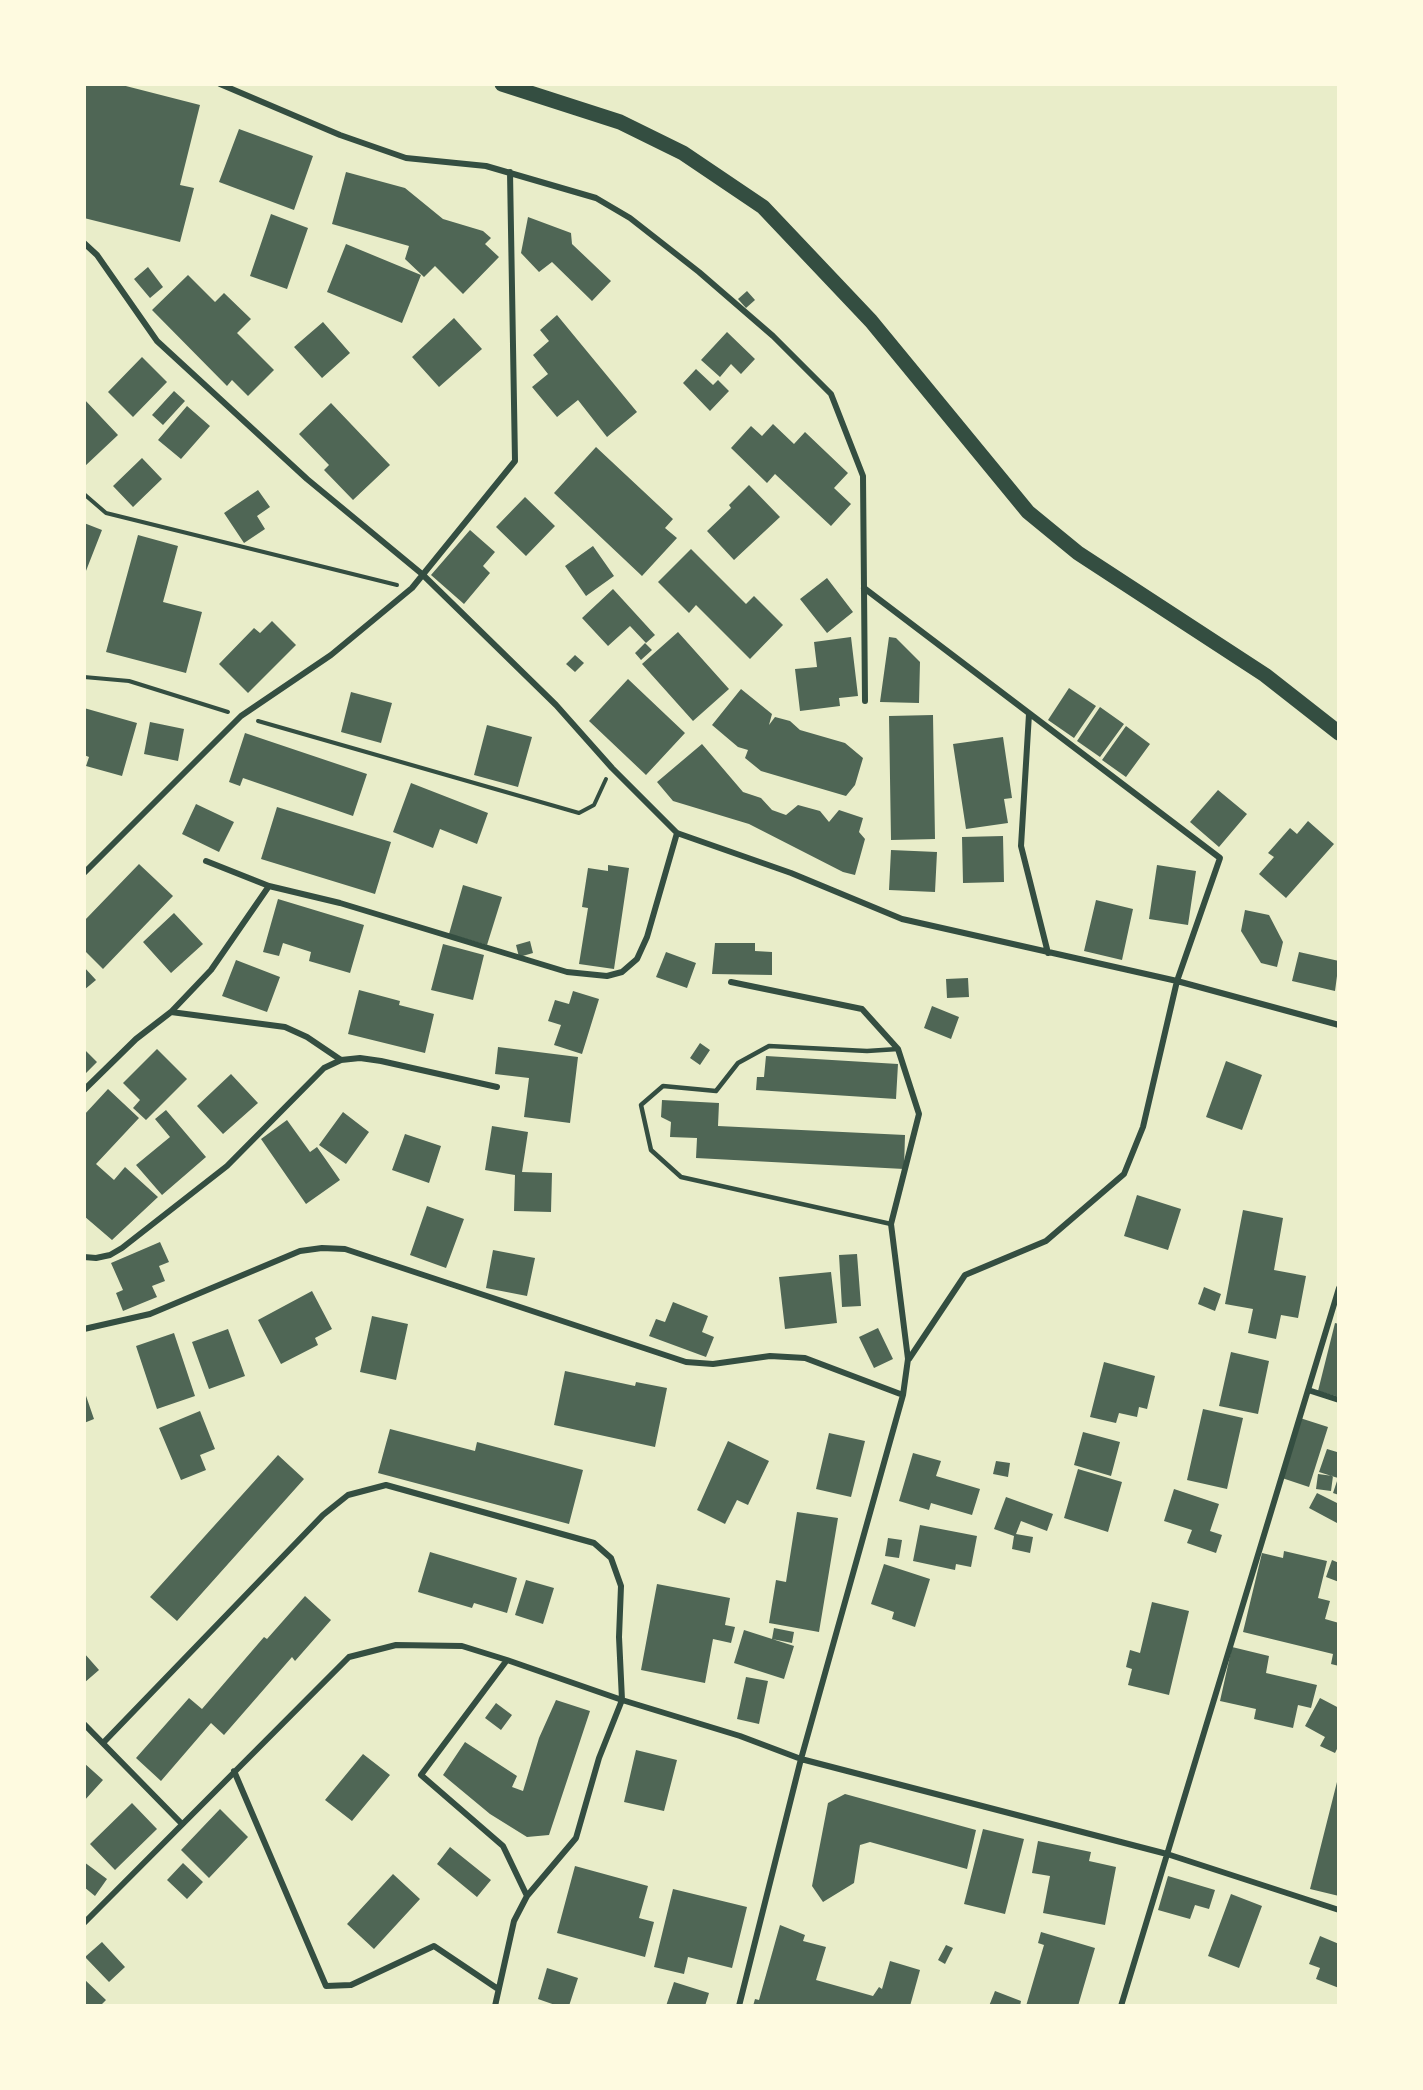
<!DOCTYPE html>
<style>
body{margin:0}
#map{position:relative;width:1423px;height:2090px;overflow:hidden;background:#e9edc9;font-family:"Exo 2",sans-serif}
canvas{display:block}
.frame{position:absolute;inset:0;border:86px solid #fefae0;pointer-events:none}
</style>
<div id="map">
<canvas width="1423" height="2090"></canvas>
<div class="frame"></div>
</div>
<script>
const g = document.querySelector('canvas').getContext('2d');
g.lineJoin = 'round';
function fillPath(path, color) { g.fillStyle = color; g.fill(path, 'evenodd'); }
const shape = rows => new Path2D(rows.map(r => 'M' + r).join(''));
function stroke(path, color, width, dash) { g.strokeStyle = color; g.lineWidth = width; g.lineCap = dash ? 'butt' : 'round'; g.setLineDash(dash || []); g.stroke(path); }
const building = shape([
 [84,84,118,84,200,105,180,185,194,188,180,242,84,218],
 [239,129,313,156,294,210,219,182],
 [346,172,405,188,443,219,483,231,491,238,485,244,499,257,463,294,435,266,424,277,405,259,409,246,332,224],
 [271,214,308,228,287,289,250,276],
 [528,217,571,233,572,244,611,281,592,301,552,262,539,272,521,253],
 [346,244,421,275,402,323,327,292],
 [148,267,163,287,150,298,134,279],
 [188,275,215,302,224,293,251,319,237,333,274,370,248,396,232,380,227,386,152,310],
 [747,291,755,300,746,308,738,299],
 [557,315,637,412,607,437,578,400,557,417,532,387,548,374,533,355,549,341,540,330],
 [454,318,482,349,439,387,412,357],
 [323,322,350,353,322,378,294,347],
 [727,332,755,359,741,374,731,364,720,377,701,360],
 [142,357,167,382,133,417,108,392],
 [696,369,713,385,718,380,729,391,710,411,683,383],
 [174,391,185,401,163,425,152,415],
 [84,399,118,435,84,467],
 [331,403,390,465,353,500,324,470,329,465,299,434],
 [187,406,210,426,181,459,158,440],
 [773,424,794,444,805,432,848,473,834,488,851,504,831,526,775,474,767,483,731,448,751,426,762,436],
 [596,447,673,519,665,528,677,538,642,576,554,493],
 [142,458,162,479,133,507,113,486],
 [749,485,780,517,734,560,707,531,731,508,729,505],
 [258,490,270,507,257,516,265,529,244,543,224,513],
 [525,497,555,526,526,556,496,527],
 [84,523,102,530,84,576],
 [470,530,495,552,483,566,490,573,464,604,431,575],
 [138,535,178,546,163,602,202,612,186,673,106,652],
 [593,546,614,576,586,596,565,566],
 [691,549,746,604,754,596,783,625,750,659,696,605,689,613,658,582],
 [827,578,853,612,827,633,800,599],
 [613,589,655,635,646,643,630,626,608,646,582,618],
 [272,621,296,645,248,693,219,664,254,628,260,633],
 [678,632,729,689,693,721,642,664],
 [851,637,858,696,839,698,840,706,800,711,795,669,817,667,814,642],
 [889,637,896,638,920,662,919,703,880,702],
 [645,643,652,650,641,660,635,653],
 [575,655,584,663,575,672,566,664],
 [628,679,685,733,646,775,589,721],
 [1069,688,1096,706,1074,738,1048,720],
 [741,689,772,714,769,725,775,717,790,721,800,730,845,743,863,758,855,785,846,796,761,771,745,758,748,750,738,747,712,725],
 [351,692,392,703,381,743,341,732],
 [1100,707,1124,724,1100,757,1077,741],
 [84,708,137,723,122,776,86,766,89,757,84,755],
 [933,715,935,839,891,840,889,716],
 [150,722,184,729,178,761,144,754],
 [487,725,532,737,518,787,474,775],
 [1126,726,1150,744,1126,777,1102,760],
 [245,733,367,774,353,816,243,778,240,786,229,782],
 [1003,737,1012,798,1004,799,1008,823,966,829,953,744],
 [702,744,743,792,761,798,772,810,786,815,798,805,820,811,829,822,839,810,863,818,859,832,865,839,855,875,843,872,749,824,673,801,657,782],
 [411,783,488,813,477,844,440,829,433,848,393,832],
 [1218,790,1247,814,1219,847,1190,822],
 [196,804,234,822,219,852,182,834],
 [277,807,391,842,375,894,261,859],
 [1308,821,1334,844,1286,898,1259,874,1274,857,1268,853,1290,828,1297,834],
 [1003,836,1004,882,963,883,962,837],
 [891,850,937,852,935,892,889,890],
 [139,864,173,896,103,969,84,950,84,921],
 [608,865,629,868,614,969,579,964,588,908,582,907,588,868,608,871],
 [1157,865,1196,871,1188,925,1149,919],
 [463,885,502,897,487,945,449,934],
 [278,899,364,925,350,973,309,961,311,952,283,943,279,956,263,952],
 [1096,900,1133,909,1122,960,1084,951],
 [1245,910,1269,915,1283,942,1277,967,1261,963,1241,931],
 [174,913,203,944,171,973,143,942],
 [530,941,533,953,519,957,516,945],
 [715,943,755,943,755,951,772,952,772,975,712,974],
 [443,944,484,955,473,1000,431,990],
 [666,952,696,963,687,988,656,977],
 [1299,952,1339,961,1335,991,1292,981],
 [236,960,280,977,267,1012,222,996],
 [84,967,96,980,84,990],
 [968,978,969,997,947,998,946,979],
 [359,990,400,1001,399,1005,434,1014,425,1053,348,1034],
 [573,991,599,999,582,1054,554,1045,561,1025,548,1021,555,1000,569,1004],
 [932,1006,959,1017,951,1039,924,1028],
 [700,1043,710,1050,700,1065,690,1058],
 [498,1047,578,1057,570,1123,524,1117,529,1078,495,1074],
 [84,1049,97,1062,84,1075],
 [157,1049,187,1079,146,1120,133,1108,140,1100,123,1083],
 [766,1056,898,1064,896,1099,756,1090,757,1077,764,1077],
 [1226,1061,1262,1075,1242,1130,1206,1117],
 [231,1074,258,1103,223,1134,197,1106],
 [108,1089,139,1118,96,1164,114,1180,125,1167,158,1197,112,1240,84,1216,84,1115],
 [662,1100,719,1103,718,1126,905,1135,904,1169,696,1158,697,1138,670,1137,671,1122,661,1117],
 [166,1110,206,1157,162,1195,136,1165,170,1137,155,1119],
 [343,1112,369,1132,346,1164,319,1145],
 [287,1120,310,1152,317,1147,340,1180,306,1204,261,1139],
 [492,1126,528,1132,522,1172,552,1173,551,1212,514,1211,515,1175,485,1170],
 [405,1134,441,1146,429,1183,392,1170],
 [1137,1195,1181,1209,1168,1250,1124,1236],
 [427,1206,464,1219,446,1268,410,1255],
 [1243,1210,1283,1218,1274,1270,1306,1276,1298,1318,1281,1315,1276,1339,1248,1333,1253,1309,1225,1304],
 [160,1242,169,1262,159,1266,165,1281,152,1286,157,1297,123,1311,116,1293,123,1290,111,1263],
 [493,1250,535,1258,527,1296,486,1288],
 [857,1254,861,1306,842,1307,839,1255],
 [831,1272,837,1323,785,1329,779,1277],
 [1204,1287,1221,1294,1215,1311,1198,1304],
 [312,1291,332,1329,315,1338,318,1345,281,1364,258,1320],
 [673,1302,708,1316,702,1332,714,1337,706,1357,649,1336,656,1319,665,1322],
 [372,1316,408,1324,396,1380,360,1372],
 [1335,1323,1339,1324,1339,1397,1318,1391],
 [878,1328,893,1359,874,1368,859,1337],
 [228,1329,245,1376,209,1389,192,1342],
 [174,1333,195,1396,157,1409,136,1346],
 [1231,1352,1269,1361,1258,1414,1219,1406],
 [1104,1362,1155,1376,1147,1409,1139,1407,1137,1417,1119,1413,1116,1423,1090,1417],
 [565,1371,635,1386,636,1382,667,1388,655,1447,554,1425],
 [84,1390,94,1419,84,1423],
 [1203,1409,1243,1418,1227,1489,1187,1480],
 [200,1411,215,1449,200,1455,206,1470,181,1480,159,1428],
 [1300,1418,1328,1427,1309,1487,1282,1478],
 [390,1429,475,1451,477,1442,583,1470,569,1524,378,1473],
 [1083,1432,1120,1442,1111,1476,1074,1465],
 [829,1433,865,1441,851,1497,816,1489],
 [728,1441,769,1461,748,1505,737,1500,725,1524,697,1510],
 [1327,1449,1337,1452,1339,1449,1339,1495,1333,1493,1338,1478,1319,1472],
 [913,1453,941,1461,936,1476,980,1489,972,1515,931,1503,929,1510,899,1501],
 [278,1455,304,1479,177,1621,150,1597],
 [996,1461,1010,1463,1008,1477,993,1474],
 [1078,1469,1122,1482,1108,1532,1064,1518],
 [1318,1474,1333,1476,1331,1491,1316,1489],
 [1174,1489,1219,1504,1210,1531,1222,1535,1216,1553,1187,1543,1192,1530,1164,1521],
 [1317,1493,1339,1504,1337,1523,1309,1508],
 [1006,1497,1053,1514,1047,1531,1021,1521,1016,1534,1033,1537,1030,1553,1012,1549,1014,1536,994,1529],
 [797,1512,838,1518,819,1632,769,1623,776,1580,786,1582],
 [920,1525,977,1536,971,1567,956,1564,955,1570,913,1561],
 [888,1538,902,1540,899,1558,885,1556],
 [1284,1551,1327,1561,1318,1598,1330,1601,1325,1619,1339,1623,1339,1666,1331,1664,1333,1654,1243,1632,1262,1553,1283,1558],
 [430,1552,517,1578,507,1613,474,1603,472,1608,418,1592],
 [1332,1560,1339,1563,1339,1582,1326,1577],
 [884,1564,930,1579,915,1627,892,1619,894,1612,871,1604],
 [526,1580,554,1588,543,1624,515,1615],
 [657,1584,730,1598,725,1625,735,1627,731,1643,713,1639,705,1683,641,1670],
 [305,1596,331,1620,295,1661,292,1657,224,1735,211,1723,161,1781,136,1758,189,1698,202,1709,264,1637,267,1639],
 [1152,1602,1189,1611,1169,1695,1128,1685,1132,1669,1126,1667,1130,1650,1140,1653],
 [774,1628,794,1632,792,1643,772,1639],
 [744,1630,794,1646,784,1679,734,1663],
 [1232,1647,1269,1656,1266,1673,1317,1685,1311,1708,1298,1705,1293,1728,1254,1719,1256,1709,1220,1701],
 [84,1653,99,1670,84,1683],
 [746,1677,768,1681,759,1724,737,1719],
 [1320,1698,1339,1708,1339,1745,1335,1753,1320,1746,1325,1737,1305,1726],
 [556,1700,590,1711,549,1835,527,1837,490,1814,443,1775,465,1742,517,1776,512,1787,523,1791,539,1738],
 [496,1703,512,1715,501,1730,485,1718],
 [636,1750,677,1760,664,1811,624,1802],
 [363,1754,390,1775,352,1821,325,1800],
 [84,1763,103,1780,84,1801],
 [1338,1778,1339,1778,1339,1896,1310,1889],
 [845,1794,976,1830,967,1869,870,1842,860,1845,854,1883,823,1902,812,1886,828,1803],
 [132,1803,157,1829,115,1870,90,1844],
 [220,1809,248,1837,209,1878,181,1850],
 [983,1829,1024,1839,1005,1914,964,1904],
 [1038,1841,1091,1852,1089,1861,1116,1867,1105,1925,1043,1913,1050,1876,1032,1873],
 [450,1847,491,1880,477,1897,437,1864],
 [84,1862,107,1879,95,1896,84,1887],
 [183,1863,203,1882,187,1899,167,1880],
 [575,1866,648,1886,639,1918,654,1922,645,1957,557,1933],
 [393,1874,420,1899,374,1949,347,1924],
 [1168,1876,1215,1890,1209,1909,1195,1905,1190,1919,1158,1910],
 [673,1889,747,1907,732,1968,688,1957,684,1974,654,1967],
 [1231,1894,1262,1906,1239,1968,1208,1956],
 [780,1925,805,1935,803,1941,826,1947,816,1980,873,1996,879,1987,882,1989,890,1961,920,1970,910,2006,753,2006,755,1999,759,2000],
 [1041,1932,1095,1948,1078,2006,1026,2006,1044,1945,1038,1943],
 [1320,1936,1339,1944,1339,1988,1316,1979,1320,1968,1309,1964],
 [102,1942,125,1967,109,1982,85,1957],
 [946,1945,953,1948,945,1964,938,1960],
 [547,1968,578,1978,569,2006,558,2006,538,1999],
 [84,1979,106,2000,100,2006,84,2006],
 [674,1982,709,1993,705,2006,666,2006],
 [995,1991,1021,2001,1020,2006,989,2006]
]);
const path = shape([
 [84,494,106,513,397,585],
 [84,677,129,681,228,712],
 [258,721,579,813,594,805,606,779]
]);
const service = shape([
 [891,1224,681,1177,651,1150,641,1105,663,1086,716,1091,738,1063,769,1046,867,1051,898,1049]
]);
const minor = shape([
 [220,84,340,135,406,158,486,166,596,198,630,218,699,272,773,336,831,394,863,476,865,701],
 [84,243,97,255,157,341,307,479,422,574,556,705,612,768,677,833,791,873,902,919,1177,981,1339,1025],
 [864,588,1220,858,1177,981,1143,1127,1124,1174,1046,1241,965,1275,909,1359],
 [1029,714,1021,846,1048,953],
 [84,873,241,716,331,655,412,588,515,461,510,172],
 [269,886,340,903,567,972,607,976,622,972,637,959,647,937,677,833],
 [731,982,862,1009,898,1049,919,1114,891,1224,908,1359,903,1395,801,1759,739,2006],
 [171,1012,285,1027,307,1037,341,1060],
 [84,1090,136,1039,171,1012,211,970,269,886,206,861],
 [84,1257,96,1258,110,1255,122,1248,227,1166,324,1068,341,1060,360,1058,381,1061,497,1087],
 [84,1329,150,1314,300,1251,322,1248,345,1249,686,1362,713,1364,770,1356,805,1358,903,1395],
 [1308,1390,1339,1400],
 [507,1660,622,1700,740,1736,801,1759,1167,1854,1339,1910],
 [84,1724,181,1823],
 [103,1743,323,1515,348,1495,386,1485,594,1543,611,1558,621,1586,619,1637,622,1700,599,1758,576,1838,527,1896,514,1921,495,2006],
 [234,1771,326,1986,351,1985,434,1946,498,1989],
 [84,1923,349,1657,396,1645,462,1646,507,1660,421,1775,503,1846,527,1896],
 [1121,2006,1339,1288]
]);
const primary = shape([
 [502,84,620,122,683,153,763,207,871,321,1028,512,1078,553,1265,675,1339,733]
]);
fillPath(building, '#4f6655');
stroke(path, '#344e41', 4);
stroke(service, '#344e41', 4.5);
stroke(minor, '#344e41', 6);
stroke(primary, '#344e41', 15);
</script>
